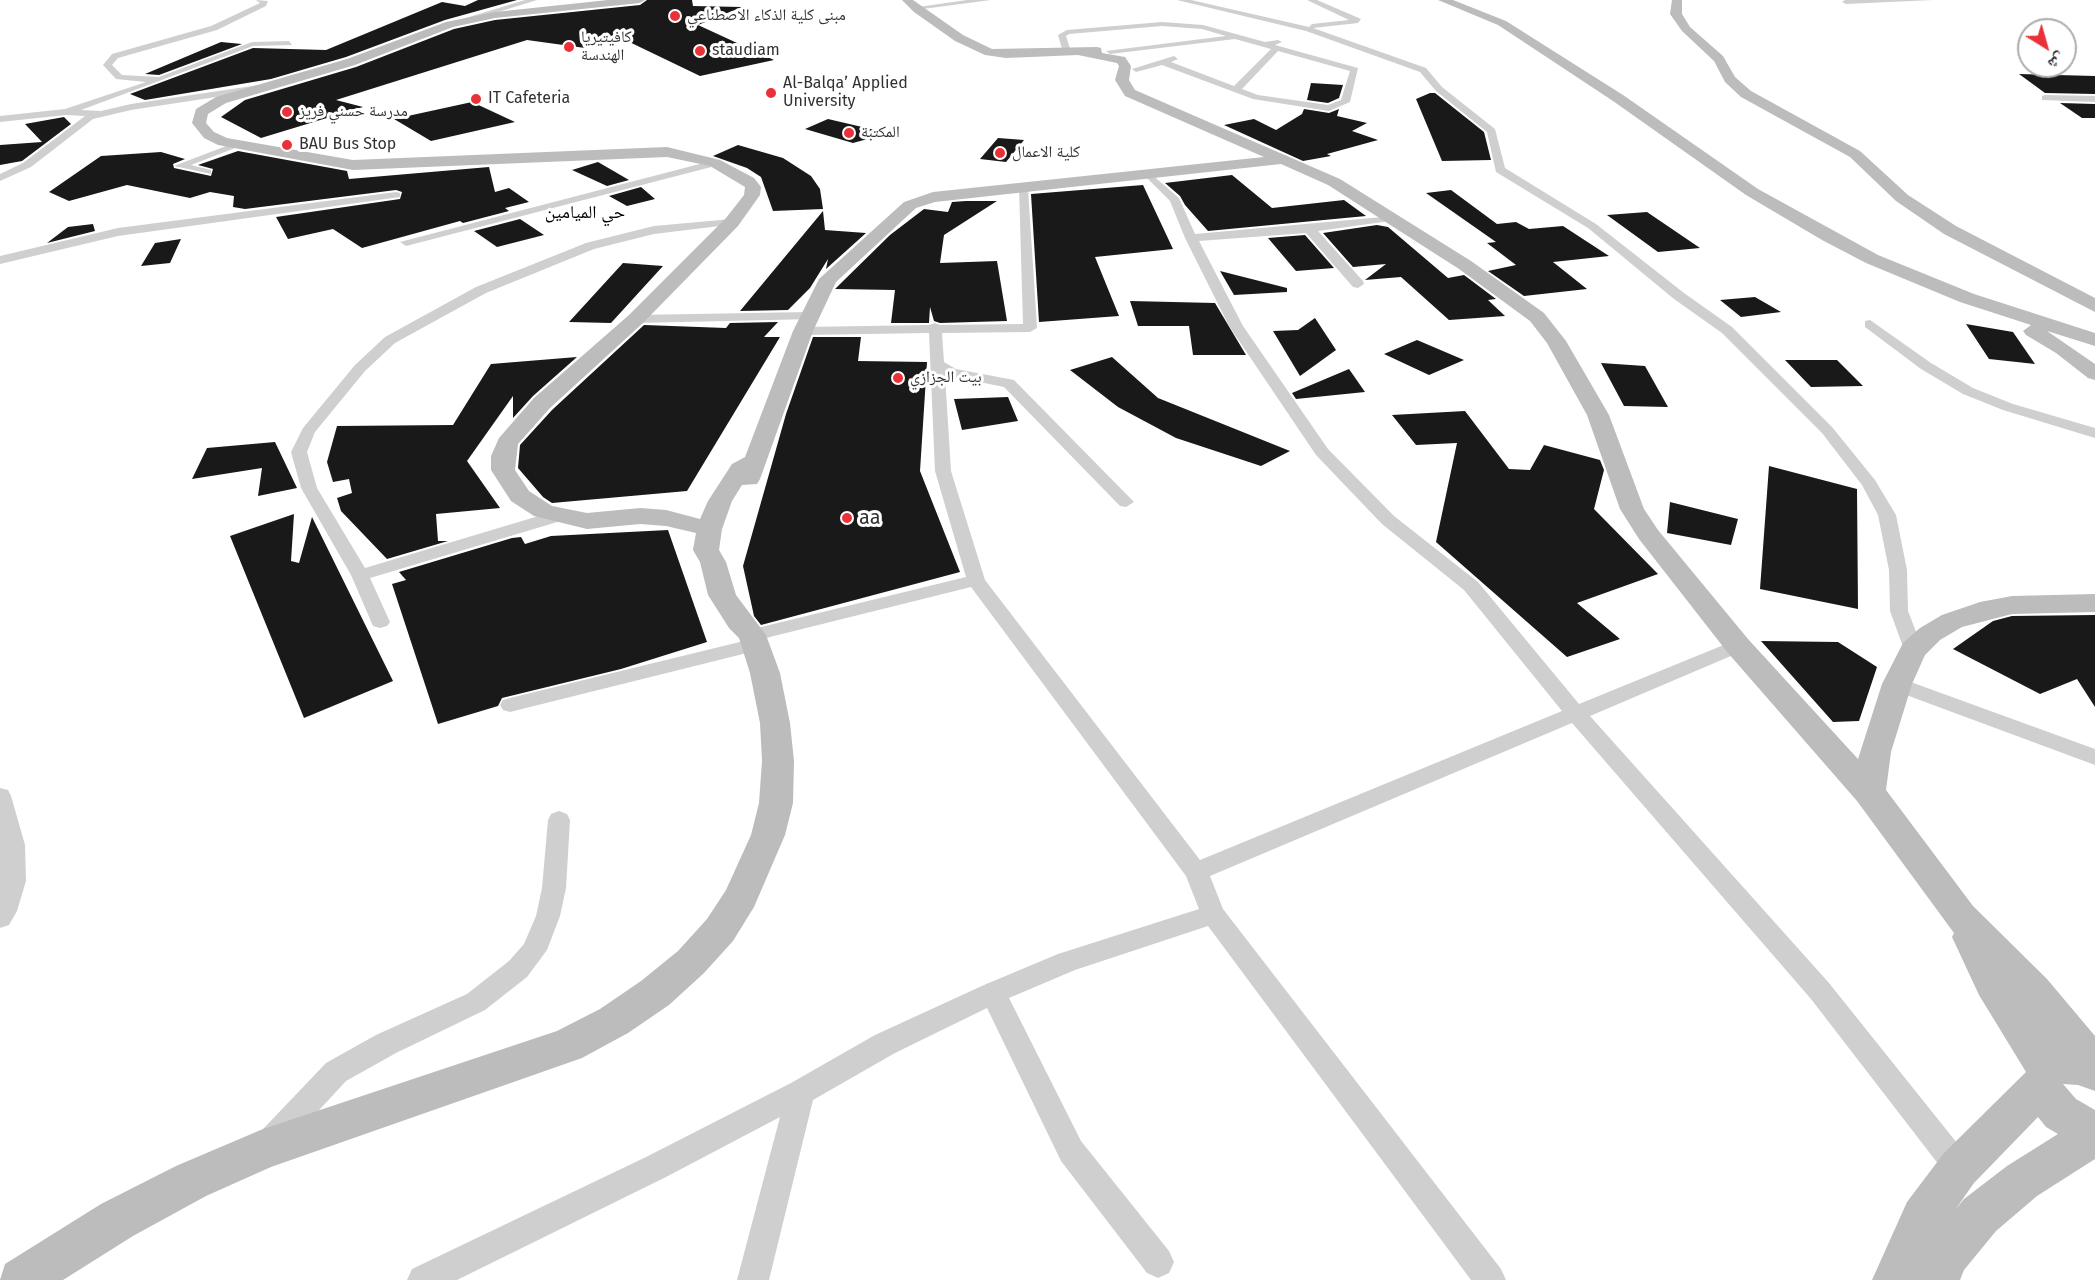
<!DOCTYPE html>
<meta charset="utf-8">
<style>
body{margin:0}
#map{position:relative;width:2095px;height:1280px;overflow:hidden;background:#fff;font-family:"Fira Sans","Noto Naskh Arabic",sans-serif}
canvas{display:block}
.north{position:absolute;left:2017px;top:18px;width:60px;height:60px;box-sizing:border-box;background:#fff;border:2px solid #adadad;border-radius:50%;rotate:143deg;font-size:16px;font-weight:700;line-height:24px;text-align:center;color:#323232}
.north::after{content:'';display:block;margin:auto;width:21px;height:27px;background:#eb3138;clip-path:polygon(50% 0,100% 100%,50% 72%,0 100%)}
</style>
<div id="map">
<canvas width="2095" height="1280"></canvas>
<div class="north">ش</div>
</div>
<script>
const g = document.querySelector('canvas').getContext('2d');
g.lineJoin = 'round';
function fillPath(path, color) { g.fillStyle = color; g.fill(path, 'evenodd'); }
const shape = rows => new Path2D(rows.map(r => 'M' + r).join(''));
function stroke(path, color, width, dash) { g.strokeStyle = color; g.lineWidth = width; g.lineCap = dash ? 'butt' : 'round'; g.setLineDash(dash || []); g.stroke(path); }
function drawText(font, color, halo, rows, align = 'center') {
  g.font = font + ' "Fira Sans","Noto Naskh Arabic",sans-serif'; g.lineWidth = 6; g.setLineDash([]); g.textBaseline = 'middle'; g.strokeStyle = halo; g.fillStyle = color; for (const [text, x, y, turn = 0] of rows) {
    g.save(); g.translate(x, y); g.rotate((+turn || 0) * Math.PI / 180); g.textAlign = isNaN(turn) ? turn : align; if (halo) g.strokeText(text, 0, 0); g.fillText(text, 0, 0); g.restore();
  }
}
const building = shape([
 [478,0,517,0,445,20,346,57,271,79,145,100,130,94,253,48,326,50,442,2,465,6],
 [647,0,692,0,693,6,742,7,698,25,774,60,700,76,619,37,585,48,527,40,336,100,363,107,261,138,221,117,245,100,356,67,454,29,495,20,640,5],
 [221,42,242,44,159,75,145,74],
 [2019,74,2095,76,2095,94,2045,93],
 [1311,83,1343,85,1339,98,1328,103,1307,100],
 [1430,93,1435,93,1484,132,1491,160,1442,161,1416,99],
 [472,102,515,122,431,141,394,119],
 [2060,103,2095,104,2095,118,2082,118],
 [1304,109,1329,113,1339,109,1337,116,1367,123,1352,131,1378,140,1327,154,1331,156,1303,161,1224,125,1254,119,1276,130,1302,114],
 [64,117,71,124,22,161,0,165,0,145,42,142,25,124],
 [828,119,875,130,873,131,886,134,853,143,805,129],
 [998,138,1024,140,1006,162,980,159],
 [738,145,783,158,811,176,820,189,823,209,773,211,761,177,747,168,713,156],
 [238,151,347,171,349,179,489,167,495,192,509,188,529,202,505,208,509,211,463,223,460,221,362,248,333,229,288,239,276,217,400,199,402,192,396,190,245,209,233,207,234,196,210,192,190,198,127,185,69,201,49,192,101,156,161,152,185,159,173,164,174,168,211,176,213,169,198,165],
 [598,162,629,180,607,186,572,170],
 [1232,175,1272,208,1344,200,1366,216,1208,231,1185,205,1180,196,1165,183],
 [1143,185,1173,249,1095,257,1119,316,1039,322,1031,194],
 [641,187,655,199,627,206,609,196],
 [1451,190,1497,224,1516,222,1529,229,1563,226,1609,256,1553,262,1587,289,1524,296,1488,271,1516,265,1487,243,1496,242,1426,193],
 [966,201,997,201,944,235,940,263,997,261,1007,321,940,323,934,321,930,307,929,323,891,323,895,290,835,289,890,235,924,209,948,212,952,202],
 [823,211,825,230,866,233,826,269,828,259,810,288,788,310,740,311],
 [1647,212,1700,248,1658,252,1607,215],
 [520,219,544,235,497,247,474,231],
 [93,224,95,231,47,243,68,227],
 [1377,225,1388,227,1448,278,1464,275,1496,299,1488,300,1505,316,1449,320,1401,277,1365,280,1386,264,1353,267,1323,233],
 [1305,235,1334,268,1296,271,1268,238],
 [181,239,170,263,141,266,155,243],
 [623,263,663,266,611,323,569,322],
 [1220,271,1287,288,1287,292,1234,295],
 [1755,297,1781,312,1741,317,1720,300],
 [1130,301,1215,303,1246,355,1193,355,1189,326,1138,326],
 [1315,318,1336,350,1300,376,1273,331,1298,330],
 [778,322,764,337,780,337,687,491,552,503,543,497,518,468,520,445,552,410,644,325,726,328,730,323],
 [1966,324,2013,332,2035,364,1989,359],
 [813,337,861,337,858,361,927,362,920,471,960,572,761,625,754,616,743,566,786,414],
 [1417,340,1464,360,1429,375,1384,354],
 [577,357,533,396,513,418,513,396,467,461,500,508,436,514,438,541,448,541,387,559,341,511,337,498,352,493,349,479,333,482,327,462,337,426,453,425,491,364],
 [1112,357,1158,398,1290,451,1261,466,1176,438,1118,407,1070,370],
 [1785,360,1837,360,1863,386,1811,387],
 [1601,363,1645,366,1668,407,1624,406],
 [1349,369,1365,392,1296,399,1292,393],
 [1008,397,1018,421,962,430,954,399],
 [1465,411,1509,469,1530,470,1544,445,1600,460,1604,470,1594,509,1658,574,1577,603,1620,639,1567,657,1436,542,1457,443,1416,445,1392,415],
 [275,442,297,488,258,496,262,468,192,479,207,448],
 [1769,466,1857,489,1858,609,1760,589],
 [1670,502,1738,519,1731,545,1667,533],
 [294,514,291,561,299,563,312,517,393,681,304,718,230,536],
 [668,530,707,642,621,669,502,698,498,706,438,724,392,584,406,580,399,572,512,538,521,537,525,544,551,536],
 [2095,615,2095,707,2077,679,2040,694,1953,649,1993,621,2012,616],
 [1761,641,1838,642,1877,667,1859,721,1833,722]
]);
const street = shape([
 [256,0,268,1,266,6,217,30,118,58,112,65,122,75,159,77,252,42,289,41,292,45,253,46,81,110,101,111,131,104,259,85,264,88,262,90,131,110,93,119,31,167,0,181,0,174,23,163,85,116,66,115,0,122,0,116,65,109,146,82,116,79,103,65,112,54,211,26,260,3,256,0],
 [525,0,537,0,453,26,446,24,525,0],
 [967,0,991,0,915,10,911,8,967,0],
 [1177,0,1191,0,1309,27,1312,24,1349,20,1307,0,1317,0,1361,19,1358,23,1313,28,1426,68,1442,87,1495,129,1505,168,1596,224,1684,293,1732,327,1832,427,1875,480,1896,515,1907,570,1908,611,1923,650,1920,655,1906,655,1890,611,1889,570,1878,515,1862,485,1822,433,1722,333,1674,299,1588,228,1496,172,1487,132,1436,91,1420,72,1306,31,1177,0],
 [1845,0,1933,0,1846,4,1842,2,1845,0],
 [1162,22,1203,25,1265,42,1278,40,1282,42,1275,45,1358,68,1350,102,1329,111,1253,99,1162,65,1136,72,1132,69,1174,56,1178,59,1171,62,1234,86,1271,49,1235,39,1110,54,1106,51,1226,36,1202,29,1162,26,1069,34,1066,36,1071,52,1067,55,1063,52,1058,35,1067,30,1162,22],
 [1278,51,1350,71,1341,100,1328,105,1258,95,1242,89,1278,51],
 [2045,95,2095,96,2095,102,2042,100,2042,96,2045,95],
 [234,143,243,145,191,165,211,170,211,174,174,166,234,143],
 [715,160,720,163,719,165,406,246,400,242,715,160],
 [1150,173,1179,198,1195,234,1394,216,1396,218,1390,221,1318,231,1363,281,1364,284,1358,288,1353,287,1306,233,1199,241,1243,326,1328,449,1394,516,1478,582,1579,704,1731,642,1745,642,1748,646,1745,650,1590,716,1829,983,1969,1158,1974,1168,1969,1178,1959,1182,1949,1178,1811,999,1572,723,1210,876,1223,909,1501,1269,1506,1280,1471,1280,1208,926,1075,970,1009,998,1081,1141,1169,1251,1174,1262,1169,1273,1158,1278,1147,1273,1061,1161,987,1008,895,1053,813,1100,769,1280,737,1280,780,1117,666,1177,457,1280,407,1280,412,1269,646,1157,791,1083,875,1035,984,985,1058,954,1199,909,1186,876,971,587,758,640,765,645,762,649,755,651,510,712,503,710,500,705,503,700,510,698,748,640,742,635,745,631,966,577,935,471,929,333,803,335,796,331,803,327,929,325,935,323,940,325,1023,324,1019,187,1028,189,1037,328,1030,332,942,333,944,362,956,369,1014,380,1134,502,1126,507,1120,506,1004,387,945,375,951,471,985,580,1200,860,1562,711,1464,590,1382,524,1316,455,1229,326,1185,238,1170,201,1145,176,1150,173],
 [396,192,400,193,400,197,118,236,0,264,0,256,118,228,396,192],
 [732,219,736,220,736,224,654,234,594,249,486,293,395,343,365,371,315,432,307,452,317,488,365,568,552,512,564,512,567,516,564,520,370,578,390,622,387,626,380,628,373,626,351,575,301,488,291,452,303,428,355,365,385,337,476,287,586,243,654,226,732,219],
 [810,312,817,316,815,319,636,323,629,319,636,315,810,312],
 [1870,320,1931,363,1973,388,2013,404,2095,428,2095,438,2003,410,1963,394,1921,369,1865,327,1865,321,1870,320],
 [1897,677,2095,749,2095,765,1890,689,1887,684,1890,679,1897,677],
 [0,788,8,790,11,796,25,845,26,881,17,911,9,925,0,928,0,788],
 [559,811,567,814,570,820,566,888,560,916,547,950,527,977,485,1010,396,1053,346,1081,283,1149,273,1153,263,1149,259,1139,263,1129,326,1063,376,1035,467,994,509,961,524,944,536,916,542,888,548,820,551,814,559,811]
]);
const secondary = shape([
 [608,0,645,0,640,3,495,18,453,27,355,65,226,103,208,114,206,123,214,132,227,138,353,160,667,147,720,160,754,178,761,187,760,195,738,226,643,323,550,408,518,444,515,470,529,491,552,506,587,513,640,508,666,510,700,519,708,501,732,464,745,457,793,331,819,279,904,202,933,192,1264,157,1125,96,1115,80,1119,66,1117,63,1078,55,1006,58,985,55,955,41,914,12,902,0,913,0,963,35,992,49,1097,47,1101,48,1102,53,1125,57,1131,66,1129,80,1135,90,1340,179,1471,261,1544,313,1566,341,1609,415,1644,509,1658,530,1748,639,1858,759,1882,684,1903,643,1920,628,1942,615,1980,602,2012,596,2095,594,2095,612,2012,614,1962,627,1940,640,1925,655,1912,684,1891,752,1886,790,1973,906,2047,979,2095,1036,2095,1091,2078,1085,2063,1084,2076,1099,2095,1110,2095,1159,2037,1196,1996,1231,1964,1270,1960,1280,1872,1280,1907,1202,1944,1153,2026,1072,1979,995,1952,937,1954,933,1857,801,1728,653,1639,539,1620,509,1587,415,1547,343,1530,321,1459,269,1328,185,1281,164,935,202,916,208,836,282,813,331,760,479,757,484,742,485,732,501,722,529,719,550,726,562,736,595,766,635,780,673,790,723,794,761,793,803,785,835,754,907,733,941,704,973,669,1005,628,1033,582,1058,271,1167,206,1196,133,1236,63,1280,0,1280,5,1264,101,1204,176,1166,263,1129,557,1031,600,1009,641,981,678,951,707,919,726,890,751,835,759,803,762,761,760,723,750,673,739,638,729,628,708,595,700,562,693,550,696,533,666,526,640,524,587,529,534,516,511,501,491,470,491,456,499,438,534,398,629,315,726,218,744,195,745,187,710,166,667,157,353,170,218,145,204,138,192,123,196,109,216,97,347,59,446,22,495,12,608,0],
 [2038,1117,2046,1127,2058,1134,2007,1166,1964,1199,1955,1210,1974,1183,2038,1117],
 [1438,0,1453,0,1506,21,1623,95,1758,189,1878,255,1974,294,2095,333,2095,346,2047,331,2095,364,2095,380,2088,378,2056,353,2026,335,2023,331,2031,325,1960,302,1866,263,1822,240,1746,195,1613,101,1498,25,1438,0],
 [1672,0,1682,0,1682,14,1690,27,1723,56,1735,77,1751,91,1860,151,1908,195,1956,226,2095,298,2095,312,1944,234,1896,201,1850,157,1741,97,1725,82,1714,61,1682,31,1670,14,1672,0]
]);
const markers = [
 [675,16,6,"#eb3138"],
 [569,47,6,"#eb3138"],
 [700,51,6,"#eb3138"],
 [771,93,6,"#eb3138"],
 [476,99,6,"#eb3138"],
 [287,112,6,"#eb3138"],
 [849,133,6,"#eb3138"],
 [287,145,6,"#eb3138"],
 [1000,153,6,"#eb3138"],
 [898,378,6,"#eb3138"],
 [847,518,6,"#eb3138"]
];
const farPoinames = [
 ["مبنى كلية الذكاء الاصطناعي",687,16],
 ["كافيتيريا",581,38],
 ["الهندسة",581,56],
 ["staudiam",712,51],
 ["Al-Balqaʼ Applied",783,84],
 ["University",783,102],
 ["IT Cafeteria",488,99],
 ["مدرسة حسني فريز",299,112],
 ["المكتبة",861,133],
 ["BAU Bus Stop",299,145],
 ["كلية الاعمال",1012,153],
 ["بيت الجزازي",910,378]
];
const farNeighbourhoodnames = [
 ["حي الميامين",585,213]
];
const poiNames = [
 ["aa",859,518]
];
fillPath(building, '#191919');
fillPath(street, '#cfcfcf');
fillPath(secondary, '#bcbcbc');
for (const [x, y, r, color] of markers) { const dot = new Path2D(); dot.arc(x, y, r, 0, 2 * Math.PI); g.fillStyle = color; g.fill(dot); stroke(dot, '#fff', 2); }
drawText('16px', '#323232', '#fff', farPoinames, 'left');
drawText('18px', '#000', '#fff', farNeighbourhoodnames);
drawText('20px', '#323232', '#fff', poiNames, 'left');
</script>
